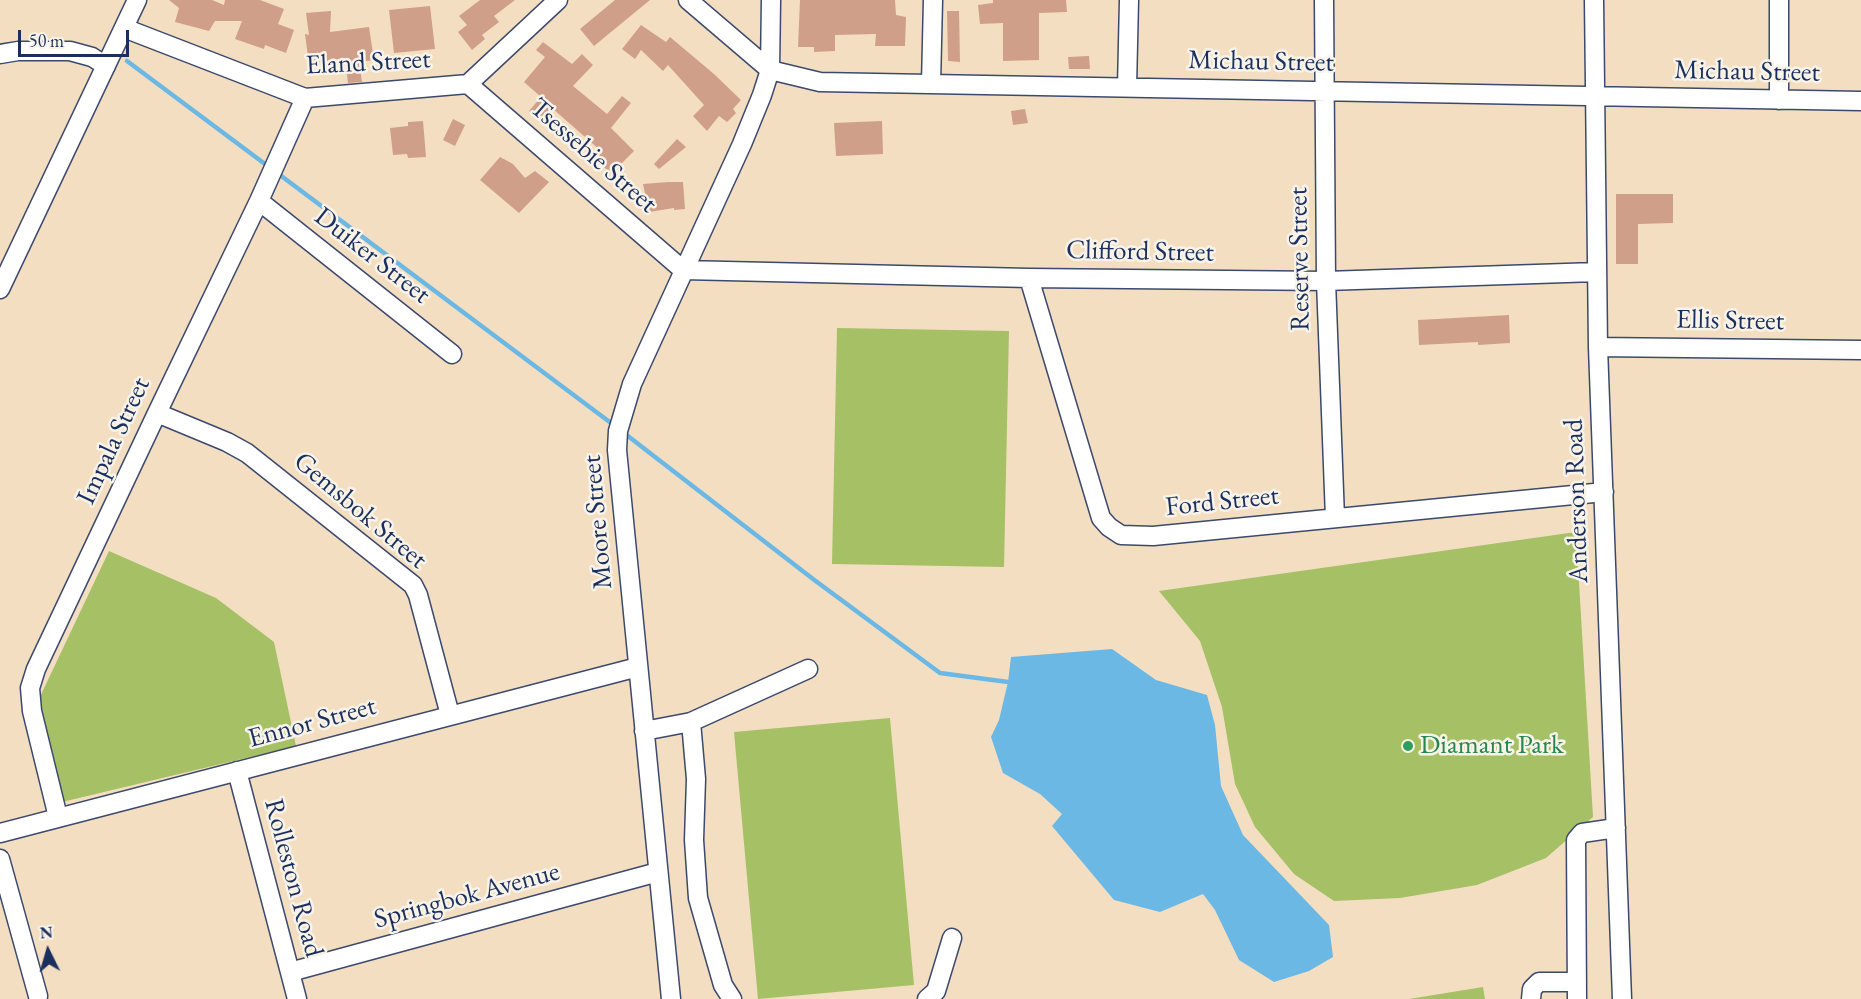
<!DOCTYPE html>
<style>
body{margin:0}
#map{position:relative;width:1861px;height:999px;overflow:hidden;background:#f3dec1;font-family:"EB Garamond",serif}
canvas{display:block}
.north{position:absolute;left:18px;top:921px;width:60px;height:60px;-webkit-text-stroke:4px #f7f3e8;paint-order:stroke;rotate:355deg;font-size:16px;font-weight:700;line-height:24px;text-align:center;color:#1b2f5e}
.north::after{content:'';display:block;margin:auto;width:21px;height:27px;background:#1b2f5e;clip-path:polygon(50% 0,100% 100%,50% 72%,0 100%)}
.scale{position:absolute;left:18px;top:30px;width:111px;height:27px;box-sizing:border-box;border:3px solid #1b2f5e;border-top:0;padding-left:8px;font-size:18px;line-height:21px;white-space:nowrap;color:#1b2f5e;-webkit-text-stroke:4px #f7f3e8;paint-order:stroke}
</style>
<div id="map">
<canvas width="1861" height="999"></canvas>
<div class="north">N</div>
<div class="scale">50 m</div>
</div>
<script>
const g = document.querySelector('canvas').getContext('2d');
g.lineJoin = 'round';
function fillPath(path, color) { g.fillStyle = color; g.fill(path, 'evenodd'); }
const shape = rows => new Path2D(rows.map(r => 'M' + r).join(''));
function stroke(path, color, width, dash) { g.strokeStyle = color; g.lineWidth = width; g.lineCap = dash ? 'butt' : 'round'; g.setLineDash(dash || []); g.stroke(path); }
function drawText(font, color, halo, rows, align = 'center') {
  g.font = font + ' "EB Garamond",serif'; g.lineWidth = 5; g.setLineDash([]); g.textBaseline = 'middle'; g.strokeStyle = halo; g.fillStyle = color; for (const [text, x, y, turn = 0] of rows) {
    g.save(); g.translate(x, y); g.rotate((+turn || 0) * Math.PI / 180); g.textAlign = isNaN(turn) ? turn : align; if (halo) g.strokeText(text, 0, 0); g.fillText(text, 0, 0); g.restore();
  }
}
const green = shape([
 [837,328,1009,331,1004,567,832,564],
 [1576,532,1593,817,1546,858,1477,885,1400,898,1334,901,1294,874,1255,827,1235,784,1222,707,1200,641,1159,591],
 [109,551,216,598,274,642,296,746,58,803,38,701],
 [890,718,914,985,758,999,734,732],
 [1483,987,1485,999,1409,999]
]);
const water = shape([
 [1112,649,1156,680,1207,695,1215,725,1221,786,1243,835,1329,925,1333,957,1309,971,1274,982,1239,960,1215,910,1203,894,1160,912,1114,900,1052,826,1062,814,1040,794,1003,773,991,737,999,720,1008,682,1011,657]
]);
const stream = shape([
 [127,61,269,167],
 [276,172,615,426],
 [624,433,813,579,940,673,1008,682]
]);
const building = shape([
 [169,0,212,0,224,5,225,0,260,0,284,9,278,24,294,30,286,53,265,45,264,49,235,39,242,21,215,21,209,31,175,22,179,8],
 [480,0,515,0,494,16,499,22,482,35,485,39,472,50,458,32,467,25,459,16],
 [615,0,650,0,594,46,580,29],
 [800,0,895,0,896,15,906,17,905,46,875,46,876,34,835,35,835,51,814,52,814,47,798,47],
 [993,0,1066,0,1067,12,1039,13,1039,60,1003,61,1003,23,980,24,978,5,993,3],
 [430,6,435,49,394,53,389,10],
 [331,11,330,32,369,27,374,60,359,62,362,82,348,83,345,58,309,64,305,34,309,35,306,13],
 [947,11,959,11,960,62,948,61],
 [641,25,666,42,670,37,714,74,741,100,733,109,736,113,727,122,719,116,707,131,693,116,704,105,668,65,663,71,641,50,635,59,622,49],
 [543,42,572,64,582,54,593,65,573,86,607,114,622,96,631,103,611,128,634,151,611,174,593,156,600,150,553,109,542,122,529,111,541,97,524,82,545,57,536,50],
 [1089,56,1090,69,1069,69,1068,57],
 [1025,109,1028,123,1013,125,1011,111],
 [453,119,465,125,455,146,443,140],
 [423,121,426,157,408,158,407,154,393,155,390,128,408,126,408,122],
 [882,121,883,154,836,156,834,123],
 [677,139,686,147,659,169,654,164],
 [500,157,513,164,525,178,535,171,549,182,519,213,480,180],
 [668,182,683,182,685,209,674,210,674,208,649,212,643,184],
 [1616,194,1673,194,1673,223,1638,224,1638,264,1616,264],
 [1509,315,1510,343,1478,345,1478,342,1419,345,1418,320]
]);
const minor = shape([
 [688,0,770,70,820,82,1861,101],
 [1324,0,1326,281,1335,518],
 [1594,0,1598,347,1622,999],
 [124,28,305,98,468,84,558,0],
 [0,54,18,51,70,51,92,57,106,66],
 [468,84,683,270,1029,278,1326,281,1596,272],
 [931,84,933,0],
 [1127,87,1129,0],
 [1779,100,1779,0],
 [259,201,452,354],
 [1029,278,1101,518,1109,527,1121,535,1153,536,1604,492],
 [0,289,137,0],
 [1598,347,1861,350],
 [157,413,227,442,247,453,413,585,418,595,450,715],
 [691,722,696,779,694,840,698,898,723,985,732,999],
 [644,731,691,722,808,669],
 [237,771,297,999],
 [58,817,32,711,30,688,36,669,157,413,259,201,305,98],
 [0,833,638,667],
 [0,859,38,996],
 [290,972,658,872],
 [671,999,617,450,618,431,632,384,742,144,762,95,770,70,771,0],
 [927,999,936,991,952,938],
 [1531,999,1532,989,1539,982,1577,982],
 [1577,999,1576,840,1582,833,1616,828]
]);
const markers = [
 [1408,746,6,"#2e9e5b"]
];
const streetNames = [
 ["Michau Street",1261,62,1],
 ["Eland Street",368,63,-3],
 ["Michau Street",1747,72,1],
 ["Tsessebie Street",593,156,41],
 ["Clifford Street",1140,252,1],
 ["Duiker Street",372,256,38],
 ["Reserve Street",1300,259,-91],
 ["Ellis Street",1730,321,1],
 ["Impala Street",114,441,-65],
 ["Anderson Road",1577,501,-92],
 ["Ford Street",1222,502,-6],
 ["Gemsbok Street",360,511,40],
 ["Moore Street",598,522,-95],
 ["Ennor Street",312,723,-15],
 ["Rolleston Road",293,878,75],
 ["Springbok Avenue",467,896,-15]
];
const leisureNames = [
 ["Diamant Park",1420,746]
];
fillPath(green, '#a6c066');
fillPath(water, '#6bb8e5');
stroke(stream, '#6bb8e5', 4.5);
fillPath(building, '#d09f89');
stroke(minor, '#3b496d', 21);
stroke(minor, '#fff', 18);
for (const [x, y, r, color] of markers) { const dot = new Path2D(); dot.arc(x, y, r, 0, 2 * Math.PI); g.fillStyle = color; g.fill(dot); stroke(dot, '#f7f3e8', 2); }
drawText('27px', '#1b2f5e', '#f7f3e8', streetNames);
drawText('27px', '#27864d', '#f7f3e8', leisureNames, 'left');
</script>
